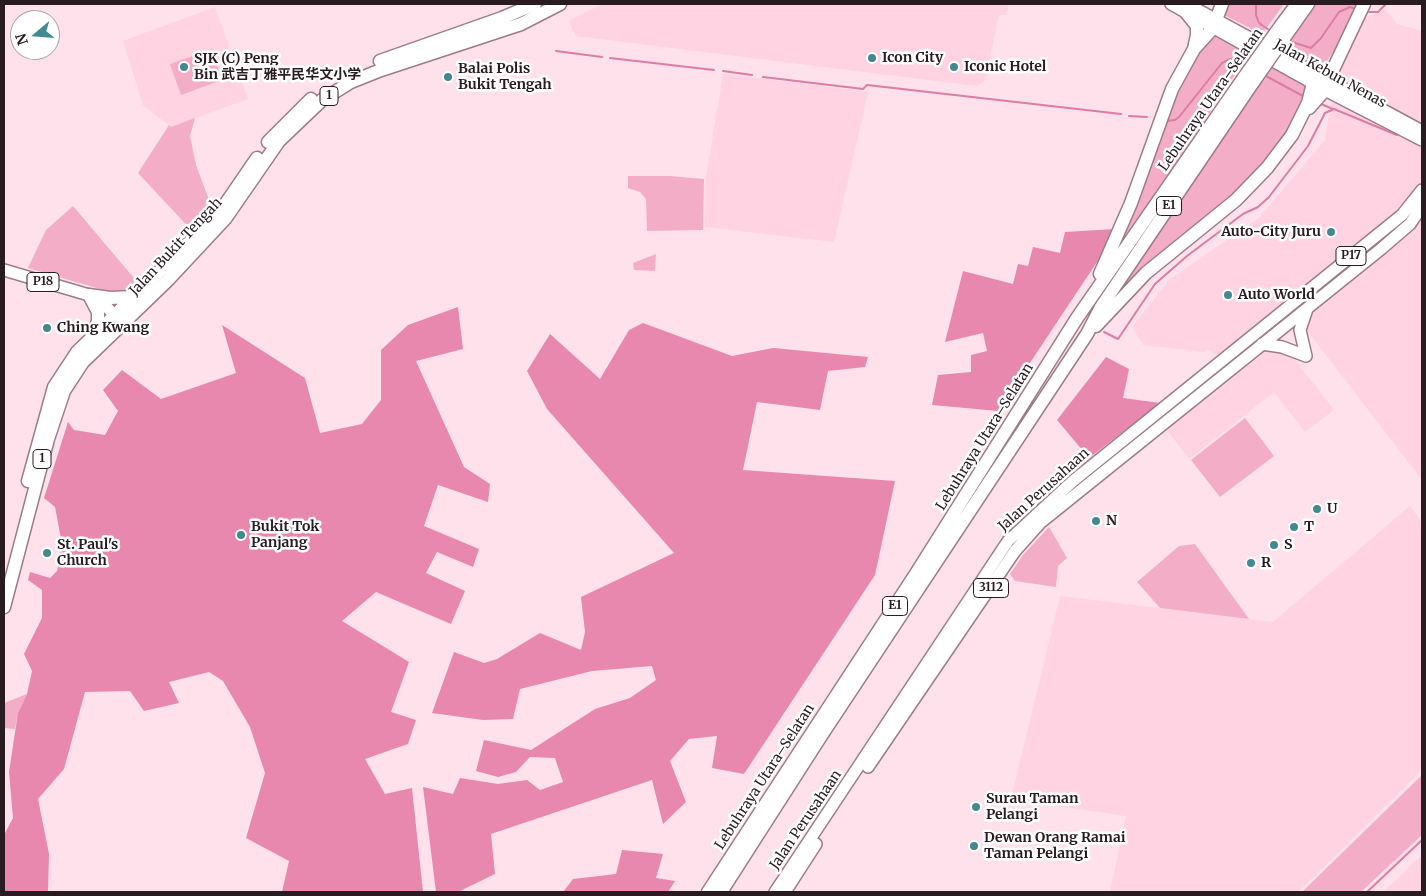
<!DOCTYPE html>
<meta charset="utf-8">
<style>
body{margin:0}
#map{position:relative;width:1426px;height:896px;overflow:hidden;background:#fee1eb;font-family:Merriweather,serif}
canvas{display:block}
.frame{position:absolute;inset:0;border:5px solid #291c21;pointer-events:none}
.north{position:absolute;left:10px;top:10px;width:50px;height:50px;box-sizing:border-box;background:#fff;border:1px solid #a9a4a6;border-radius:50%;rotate:252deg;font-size:14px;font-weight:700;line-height:20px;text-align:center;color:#291c21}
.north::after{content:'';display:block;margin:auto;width:18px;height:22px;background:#428991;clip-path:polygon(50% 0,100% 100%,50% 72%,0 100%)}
</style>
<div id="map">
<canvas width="1426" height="896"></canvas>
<div class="frame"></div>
<div class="north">N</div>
</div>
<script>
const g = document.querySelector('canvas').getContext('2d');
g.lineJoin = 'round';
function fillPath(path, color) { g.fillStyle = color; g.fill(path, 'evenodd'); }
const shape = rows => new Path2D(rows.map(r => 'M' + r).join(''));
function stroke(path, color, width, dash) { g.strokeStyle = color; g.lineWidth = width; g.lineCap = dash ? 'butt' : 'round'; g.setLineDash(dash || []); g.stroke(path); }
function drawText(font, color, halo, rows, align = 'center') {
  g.font = font + ' Merriweather,"Noto Sans SC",serif'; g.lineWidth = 5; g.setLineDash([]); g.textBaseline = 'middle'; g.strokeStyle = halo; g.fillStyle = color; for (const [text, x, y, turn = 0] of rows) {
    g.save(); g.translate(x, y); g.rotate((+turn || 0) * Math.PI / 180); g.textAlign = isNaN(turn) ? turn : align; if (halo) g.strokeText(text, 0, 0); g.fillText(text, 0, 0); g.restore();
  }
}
const built = shape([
 [602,4,1009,4,1006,15,999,15,985,81,976,86,576,36,569,21],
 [215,7,248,99,171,127,143,105,123,41],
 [1386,10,1397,24,1422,31,1422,178,1417,190,1422,194,1422,480,1285,302,1219,356,1208,350,1204,352,1143,345,1132,327,1170,279,1259,218,1325,140,1334,82,1361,19],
 [723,74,868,92,834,242,705,227,706,177],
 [1268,350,1289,352,1334,410,1305,432,1274,392,1189,459,1166,429],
 [1410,506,1422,522,1422,770,1298,892,1110,892,1126,816,1011,799,1060,596,1273,622],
 [1422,855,1422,892,1383,892]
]);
const green = shape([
 [1227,4,1284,4,1262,34,1224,15],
 [1314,4,1357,4,1336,48,1322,68,1283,45],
 [1216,34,1249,53,1101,278,1190,65,1212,35],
 [212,49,222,80,181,95,170,64],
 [1269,65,1309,87,1307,99,1273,156,1254,179,1116,296],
 [195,118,190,136,196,165,212,208,204,223,194,233,138,173,169,125,171,127],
 [628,176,670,176,704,179,703,230,647,231,646,199,640,192,628,188],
 [73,206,139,284,130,292,110,292,28,268,46,230],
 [656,254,655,271,634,270,633,263],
 [1245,418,1274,456,1220,497,1191,460],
 [1049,527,1067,558,1058,566,1056,587,1015,581,1010,574,1023,555],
 [1195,544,1249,619,1160,608,1137,582,1179,546],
 [27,694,18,713,15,729,4,728,4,703],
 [1422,775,1422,835,1361,892,1302,892]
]);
const forest = shape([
 [1114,229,1103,253,998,411,932,405,938,375,971,372,971,355,987,351,983,333,945,342,963,271,1013,284,1018,264,1028,266,1033,247,1060,253,1065,232],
 [458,307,463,349,416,361,464,467,490,484,488,502,438,485,424,526,479,549,473,567,437,552,426,573,465,591,451,624,376,592,342,621,409,662,391,712,416,720,408,744,365,759,385,794,412,788,423,892,282,892,289,861,246,838,265,773,250,727,223,681,209,672,169,682,179,703,144,711,130,691,85,692,64,769,38,799,49,854,48,892,4,892,4,835,13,818,9,772,18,713,27,694,32,671,24,654,42,618,42,590,28,580,30,572,50,578,57,571,62,544,55,507,44,498,68,422,74,430,105,435,118,411,103,390,122,370,161,399,236,373,222,325,305,378,320,433,362,424,381,400,381,350,408,325],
 [643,323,732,356,773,348,868,357,865,367,828,371,820,410,757,402,743,470,895,481,875,575,744,774,712,768,717,736,689,739,670,761,686,802,663,824,652,780,491,834,495,874,458,892,436,892,423,787,453,794,460,778,498,784,527,780,540,790,563,782,555,758,530,757,516,772,498,777,476,771,484,740,531,750,595,709,630,698,656,680,652,666,592,671,520,689,513,719,483,720,432,713,454,652,484,663,497,659,540,633,581,650,585,632,581,597,674,553,547,409,527,371,550,334,600,379,629,330],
 [1106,357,1129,369,1123,398,1160,403,1089,458,1057,420],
 [622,850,663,854,656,878,675,881,668,892,563,892,573,879,616,874]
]);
const stream = shape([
 [1256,4,1256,15,1259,23,1272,32],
 [1369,12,1378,12,1386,4],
 [1289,41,1311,48,1321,38,1339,12,1350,7,1353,8],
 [556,51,602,57],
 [610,58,714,70],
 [723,71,752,75],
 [1264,75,1303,96],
 [763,77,863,89,867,85,1121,114],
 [1321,104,1333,109],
 [1129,116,1147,117],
 [1167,121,1175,120,1179,117,1222,63,1230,59,1247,66],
 [1104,332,1118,339,1155,284,1187,256,1243,214,1258,207,1269,197,1308,146,1325,113,1334,109,1397,135],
 [1367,892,1422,840]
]);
const primary = shape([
 [1171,4,1325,90,1422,140],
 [1187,4,1422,131],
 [4,270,89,295,103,303,120,321],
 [1262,344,1282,347,1306,356],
 [1306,356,1300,330,1307,309],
 [868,767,1015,551,1040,523,1381,249,1410,224,1422,206],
 [775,892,1008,541,1073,481,1402,215,1422,190],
 [785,892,816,844]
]);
const highway = shape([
 [1282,24,1297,4],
 [1291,28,1308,4],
 [1194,49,1213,28,1222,4],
 [380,61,502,18,535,4],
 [1316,84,1329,78,1364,4],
 [1309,108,1325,90],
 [268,142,311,99],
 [1100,274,1131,203,1172,89,1194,49,1197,35,1197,26,1185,11],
 [89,295,110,298,132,297],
 [89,295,98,312,98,321,94,332],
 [1096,326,1146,273,1236,200,1267,168,1292,135,1308,103,1313,83,1307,68],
 [28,481,54,387,77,352,204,228,222,209,257,158],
 [4,607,48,439,64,391,83,362,169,279,225,219,279,141,322,100,351,82,381,70,521,24,560,4],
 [708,892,917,572,1077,318,1245,76],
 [721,892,821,736,1087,334,1101,307,1254,81]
]);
const highwayBridge = shape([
 [1245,76,1282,24],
 [1254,81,1291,28]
]);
const markers = [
 [872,58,5,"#428991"],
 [184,67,5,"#428991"],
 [954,67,5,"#428991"],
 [448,77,5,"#428991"],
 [1331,232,5,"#428991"],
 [1228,295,5,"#428991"],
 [47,328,5,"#428991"],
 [1317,509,5,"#428991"],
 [1096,521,5,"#428991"],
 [1294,527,5,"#428991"],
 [241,535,5,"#428991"],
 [1274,545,5,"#428991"],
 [47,553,5,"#428991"],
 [1251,563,5,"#428991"],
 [976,807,5,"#428991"],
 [974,846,5,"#428991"]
];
const shields = [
 [329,96,18],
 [1169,206,25],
 [1351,256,30],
 [43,282,32],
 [42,459,18],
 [991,588,35],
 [895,606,25]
];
const shieldNames = [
 ["1",329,96],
 ["E1",1169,206],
 ["P17",1351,256],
 ["P18",43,282],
 ["1",42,459],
 ["3112",991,588],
 ["E1",895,606]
];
const poiNames = [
 ["Icon City",882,58],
 ["SJK (C) Peng",194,59],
 ["Bin 武吉丁雅平民华文小学",194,75],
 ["Iconic Hotel",964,67],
 ["Balai Polis",458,69],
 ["Bukit Tengah",458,85],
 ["Auto-City Juru",1321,232,"right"],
 ["Auto World",1238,295],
 ["Ching Kwang",57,328],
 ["U",1327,509],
 ["N",1106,521],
 ["Bukit Tok",251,527],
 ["Panjang",251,543],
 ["T",1304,527],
 ["St. Paul's",57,545],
 ["Church",57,561],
 ["S",1284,545],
 ["R",1261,563],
 ["Surau Taman",986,799],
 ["Pelangi",986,815],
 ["Dewan Orang Ramai",984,838],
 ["Taman Pelangi",984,854]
];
const streetNames = [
 ["Jalan Kebun Nenas",1330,74,29],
 ["Lebuhraya Utara–Selatan",1211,100,-55],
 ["Jalan Bukit Tengah",176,247,-47],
 ["Lebuhraya Utara–Selatan",985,437,-58],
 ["Jalan Perusahaan",1044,490,-42],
 ["Lebuhraya Utara–Selatan",765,777,-57],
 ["Jalan Perusahaan",806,820,-56]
];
fillPath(built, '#ffd3e2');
fillPath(green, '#f4adc7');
fillPath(forest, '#e888af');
stroke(stream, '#dc7da4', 2);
stroke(primary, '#9d7c88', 14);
stroke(highway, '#9d7c88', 15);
stroke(primary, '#fff', 11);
stroke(highway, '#fff', 12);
stroke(highwayBridge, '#9d7c88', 15, []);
stroke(highwayBridge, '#fff', 12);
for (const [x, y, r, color] of markers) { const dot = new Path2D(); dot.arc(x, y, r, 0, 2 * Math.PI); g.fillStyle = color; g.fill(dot); stroke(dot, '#fff', 2); }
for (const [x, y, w] of shields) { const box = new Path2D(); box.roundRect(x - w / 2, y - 9.5, w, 19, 4); g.fillStyle = '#fff'; g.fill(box); stroke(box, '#291c21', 1); }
drawText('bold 12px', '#291c21', null, shieldNames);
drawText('bold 14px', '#291c21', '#fff', poiNames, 'left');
drawText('14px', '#291c21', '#fff', streetNames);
</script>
